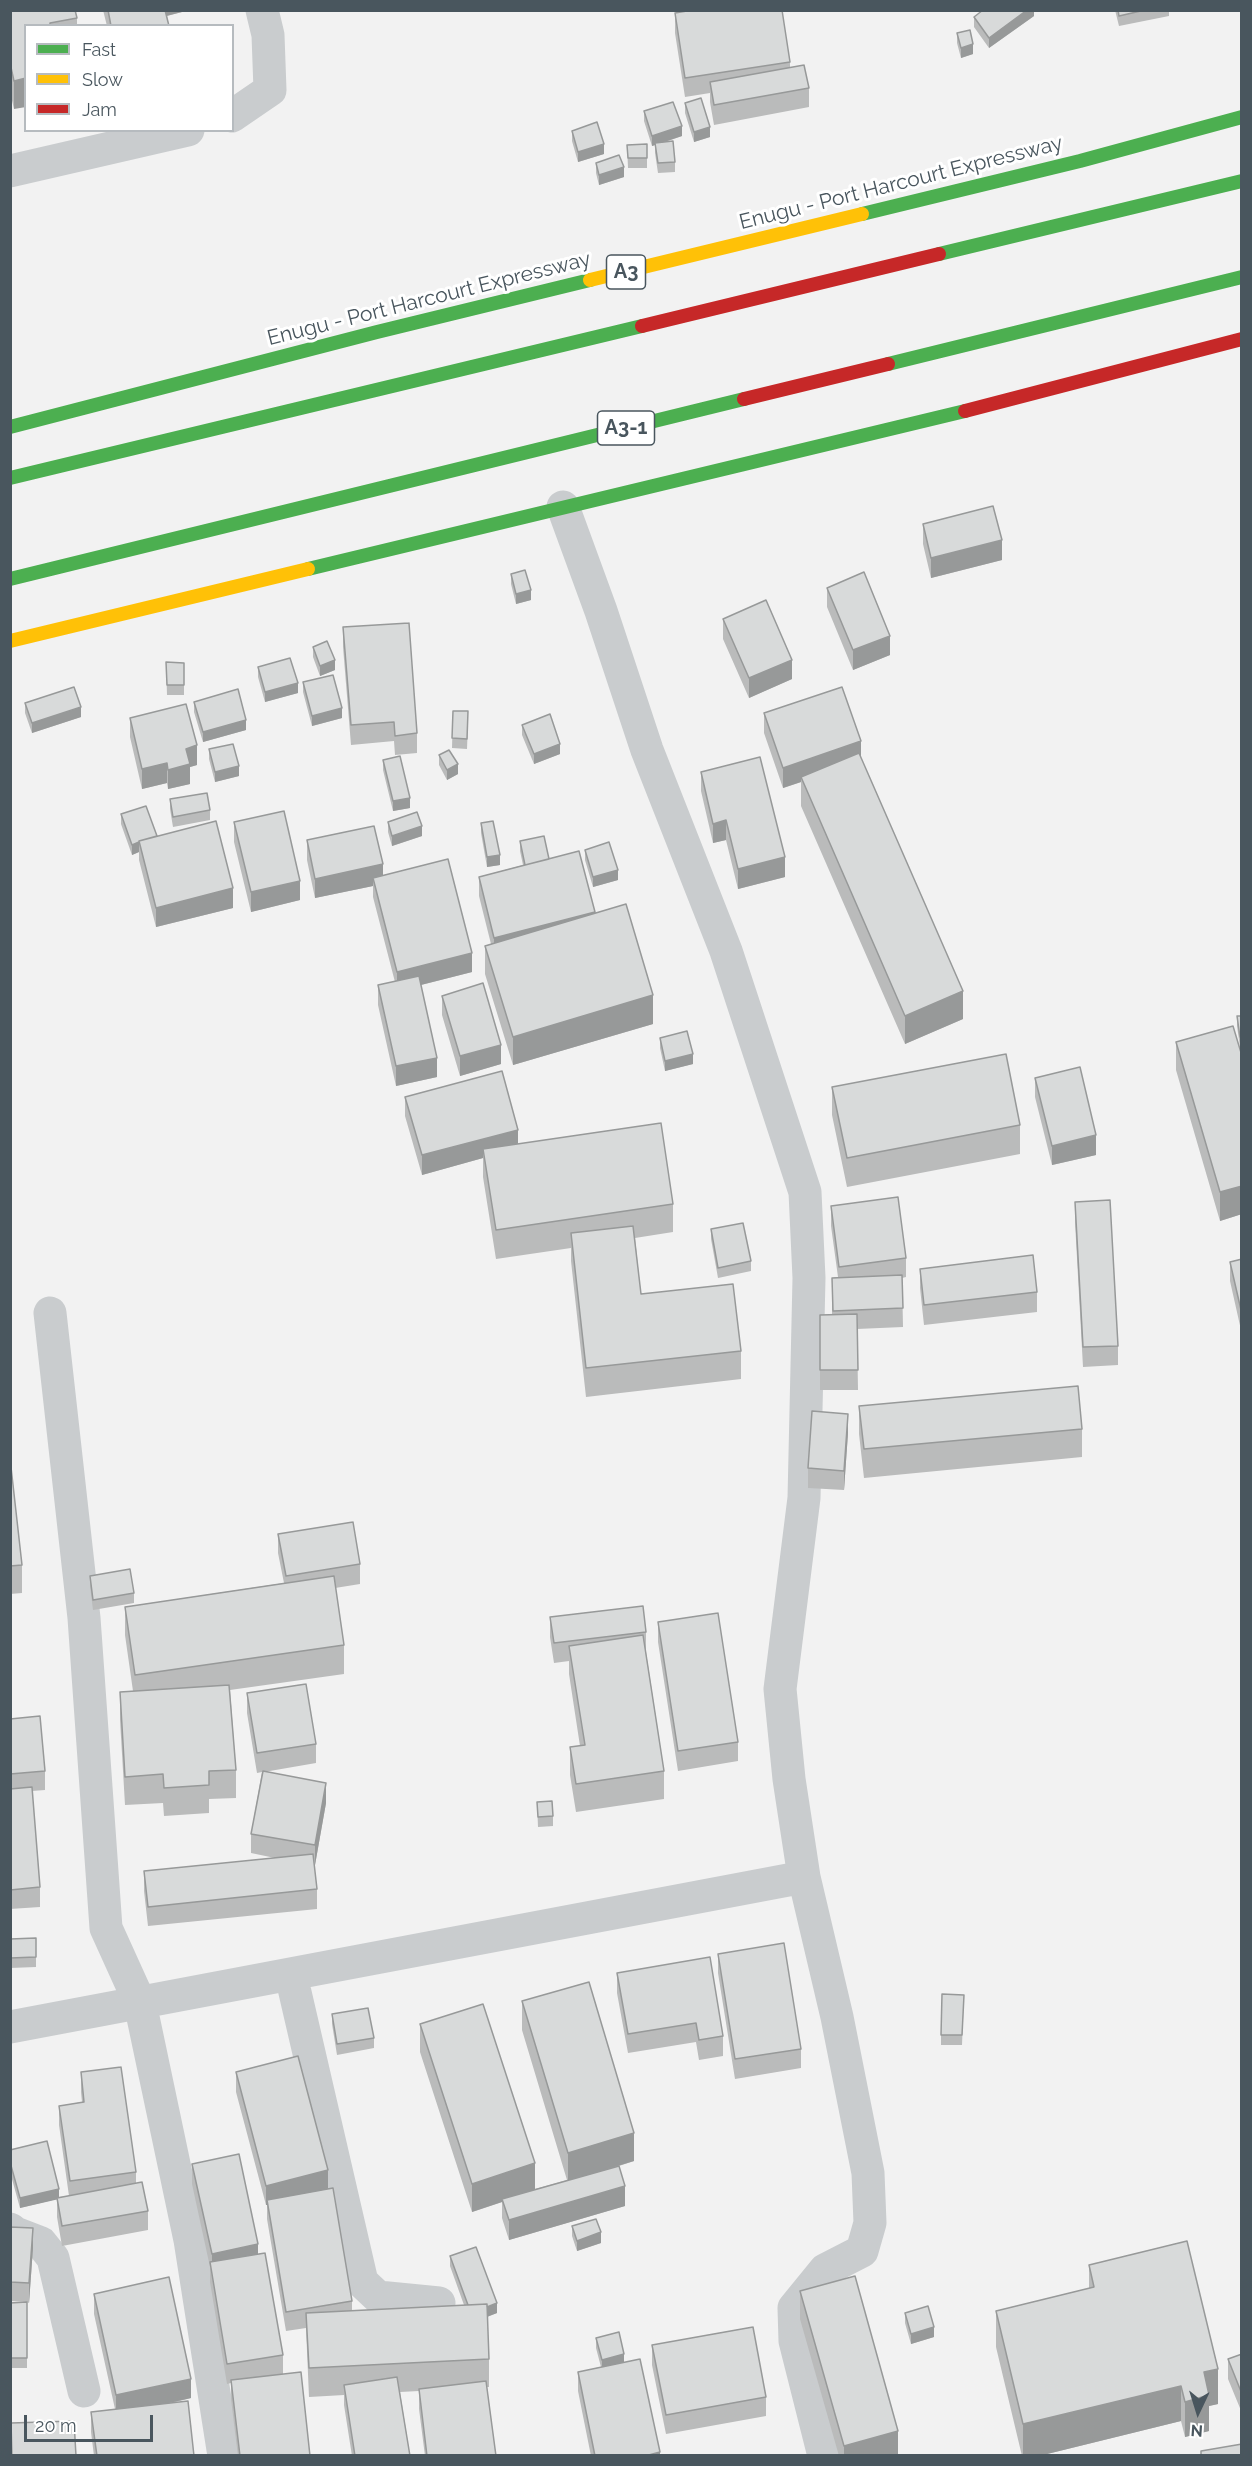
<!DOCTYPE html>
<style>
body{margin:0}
#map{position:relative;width:1252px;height:2466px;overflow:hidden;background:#f2f2f2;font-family:Raleway,sans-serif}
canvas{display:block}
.frame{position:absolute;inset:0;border:12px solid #49565e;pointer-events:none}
.legend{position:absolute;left:24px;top:24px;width:210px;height:108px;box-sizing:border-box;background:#fff;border:2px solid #b6bbbf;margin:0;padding:8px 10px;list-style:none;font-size:18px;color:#49565e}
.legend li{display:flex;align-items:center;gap:12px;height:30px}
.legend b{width:30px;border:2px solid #b6bbbf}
.north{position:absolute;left:1168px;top:2382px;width:60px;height:60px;-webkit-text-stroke:4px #fff;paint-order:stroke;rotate:184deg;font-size:16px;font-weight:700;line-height:24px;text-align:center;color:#49565e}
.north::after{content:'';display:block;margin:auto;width:21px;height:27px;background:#49565e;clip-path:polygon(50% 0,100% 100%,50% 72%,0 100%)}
.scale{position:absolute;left:24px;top:2415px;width:129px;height:27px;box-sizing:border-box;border:3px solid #49565e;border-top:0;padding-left:8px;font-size:18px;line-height:21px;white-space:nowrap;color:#49565e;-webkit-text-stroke:4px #fff;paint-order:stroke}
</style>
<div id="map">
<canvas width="1252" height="2466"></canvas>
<div class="frame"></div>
<ul class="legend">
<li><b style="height:8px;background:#4caf50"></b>Fast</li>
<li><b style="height:8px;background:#ffc107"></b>Slow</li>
<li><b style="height:8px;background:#c62828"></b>Jam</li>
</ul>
<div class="north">N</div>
<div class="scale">20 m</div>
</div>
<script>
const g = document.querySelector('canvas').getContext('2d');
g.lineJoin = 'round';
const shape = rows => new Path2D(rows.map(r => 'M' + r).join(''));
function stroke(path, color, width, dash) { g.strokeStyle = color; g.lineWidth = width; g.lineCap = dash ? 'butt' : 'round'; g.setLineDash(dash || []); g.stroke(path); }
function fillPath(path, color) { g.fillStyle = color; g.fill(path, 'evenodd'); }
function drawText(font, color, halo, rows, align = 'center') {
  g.font = font + ' Raleway,sans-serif'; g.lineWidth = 6; g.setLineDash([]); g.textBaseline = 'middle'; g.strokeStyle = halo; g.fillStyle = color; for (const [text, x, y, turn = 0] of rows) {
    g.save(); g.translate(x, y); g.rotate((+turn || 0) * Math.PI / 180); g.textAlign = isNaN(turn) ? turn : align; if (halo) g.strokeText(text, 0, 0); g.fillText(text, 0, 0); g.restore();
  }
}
const street = shape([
 [232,116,270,90,268,35,262,10],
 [10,171,188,130],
 [563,507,601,611,647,750,726,951,805,1192,809,1278,804,1498,780,1689,789,1779,804,1877,837,2017,868,2173,870,2223,862,2251,825,2270,794,2308,795,2341,824,2456],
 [50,1313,84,1618,106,1928,140,2003,190,2240,224,2456],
 [291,1975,362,2282,378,2297,439,2303],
 [10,2027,804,1877],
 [10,2229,15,2233,41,2243,53,2258,84,2391]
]);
const fast = shape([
 [862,214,1080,161,1242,117],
 [939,254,1242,181],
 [888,364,1242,277],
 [10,427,377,332,590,280],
 [10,478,642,326],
 [308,569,965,411],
 [10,579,744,399]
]);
const slow = shape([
 [590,280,862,214],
 [10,641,308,569]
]);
const jam = shape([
 [642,326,939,254],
 [744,399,888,364],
 [965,411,1242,339]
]);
const wall = shape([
 [10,10,77,18,77,26,26,26,14,109,10,92],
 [103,10,182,10,182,12,167,16,169,26,107,26],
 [1034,10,1034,16,989,48,974,27,974,17],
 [1115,10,1169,10,1169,16,1119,26],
 [675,13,790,62,790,68,809,88,809,107,714,125,710,102,710,93,685,97,675,33],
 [957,33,973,54,961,58,957,43],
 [685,103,710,137,694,142,685,113],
 [644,111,682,136,665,142,675,162,675,172,658,173,655,153,655,145,652,146,644,121],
 [572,131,604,154,578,162,572,141],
 [647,144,647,168,628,168,627,145],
 [596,163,624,177,599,185,596,173],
 [923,524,1002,560,931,578,923,544],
 [511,574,531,600,516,604,511,584],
 [827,588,890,655,853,670,827,607],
 [723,619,792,679,749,698,723,639],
 [343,627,417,733,417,753,395,755,394,741,351,745,343,647],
 [313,647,335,670,320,676,313,657],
 [166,662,184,663,184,695,167,695],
 [258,667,298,693,265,702,258,677],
 [303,682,342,718,312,726,303,692],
 [194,702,246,730,203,742,194,712],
 [25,703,81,717,32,733,25,713],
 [453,711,468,722,467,749,452,748],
 [764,713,861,758,963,1019,905,1044,801,806,801,782,783,788,764,733],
 [130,718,197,765,190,767,190,784,168,789,167,783,142,789,130,737],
 [522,725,560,754,534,764,522,735],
 [209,749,239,776,215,782,209,759],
 [439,755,458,774,447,780,439,765],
 [383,760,410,808,393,811,383,770],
 [701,772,785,877,738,889,726,840,713,843,701,791],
 [170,799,210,810,210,820,173,827,170,809],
 [121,814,157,836,233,908,156,927,139,860,139,852,132,855,121,824],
 [234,822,300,900,251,912,234,842],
 [388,822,422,836,392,846,388,832],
 [481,823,500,865,487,867,481,833],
 [307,840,383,875,472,972,421,985,437,1077,396,1086,378,1005,378,985,395,982,373,897,373,886,315,898,307,860],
 [520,841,549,859,595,913,653,1024,513,1065,485,974,485,946,491,944,479,896,479,877,523,865,520,851],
 [585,850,618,880,593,887,585,860],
 [442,996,501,1064,460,1076,442,1015],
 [1237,1016,1242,1016,1242,1046,1240,1047,1237,1026],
 [660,1038,693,1064,665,1071,660,1048],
 [1176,1042,1242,1056,1242,1214,1220,1221,1176,1070],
 [1035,1078,1096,1155,1052,1165,1035,1097],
 [832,1087,1020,1125,1020,1154,847,1187,832,1115],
 [405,1097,518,1144,673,1204,673,1232,635,1238,641,1294,741,1351,741,1379,586,1397,571,1261,571,1248,496,1259,483,1177,483,1158,422,1175,405,1116],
 [1075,1202,1118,1346,1118,1365,1083,1367,1075,1222],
 [831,1206,906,1258,906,1277,902,1278,903,1327,857,1329,858,1390,820,1390,820,1315,832,1315,832,1278,838,1277,831,1226],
 [711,1229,751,1261,751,1271,718,1278,711,1239],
 [1242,1259,1241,1330,1230,1281,1230,1262],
 [920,1269,1037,1292,1037,1312,924,1325,920,1288],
 [859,1406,1082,1429,1082,1457,864,1478,859,1434],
 [848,1433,844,1490,808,1488,808,1468],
 [10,1458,22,1565,22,1593,10,1594],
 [278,1534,360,1564,360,1584,335,1588,344,1645,344,1674,230,1690,236,1770,236,1798,209,1799,209,1813,164,1816,163,1803,125,1805,120,1720,120,1692,133,1691,125,1635,125,1607,284,1583,278,1553],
 [90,1576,134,1593,134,1603,93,1610,90,1586],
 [550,1617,646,1632,646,1652,664,1771,664,1799,576,1812,570,1775,570,1747,580,1746,569,1674,569,1661,554,1663,550,1637],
 [658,1622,738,1742,738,1761,678,1771,658,1642],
 [247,1693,316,1744,316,1763,264,1772,326,1803,315,1865,314,1865,317,1889,317,1909,148,1926,144,1891,144,1871,275,1858,251,1853,251,1834,262,1772,257,1773,247,1713],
 [10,1719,45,1771,45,1790,32,1791,40,1887,40,1907,10,1909],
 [537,1802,553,1816,553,1826,538,1827],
 [36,1938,36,1967,10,1968,10,1939],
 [718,1954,801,2049,801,2068,735,2079,718,1973],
 [617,1973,723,2036,723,2056,699,2060,696,2042,628,2053,617,1993],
 [964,1995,962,2045,941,2045,941,2035],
 [522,2001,634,2161,619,2166,625,2206,509,2240,502,2218,502,2202,472,2212,420,2052,420,2024,535,2189,567,2180,522,2030],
 [332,2014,374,2038,374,2048,337,2055,332,2024],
 [81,2072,136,2172,136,2183,148,2211,148,2230,62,2246,57,2217,57,2199,20,2208,10,2172,10,2150,59,2197,69,2196,59,2125,59,2106,82,2102,81,2092],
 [236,2072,328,2189,352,2301,352,2311,464,2305,450,2266,450,2256,497,2313,487,2317,489,2359,489,2387,487,2387,496,2456,425,2456,419,2409,419,2391,400,2392,410,2456,352,2456,344,2405,344,2395,309,2397,306,2328,286,2331,267,2219,267,2205,266,2205,236,2092],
 [192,2164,258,2254,283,2355,283,2374,310,2456,238,2456,231,2399,231,2383,227,2384,210,2282,210,2267,192,2184],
 [572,2226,601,2243,577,2251,572,2236],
 [10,2227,33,2248,29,2303,27,2302,27,2368,10,2368,10,2303,26,2302,10,2301],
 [1089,2265,1218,2404,1209,2406,1209,2431,1185,2437,1181,2421,1039,2456,1022,2456,996,2347,996,2311,1089,2289],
 [800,2291,898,2456,839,2456,800,2319],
 [94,2294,191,2398,172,2403,194,2456,94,2456,91,2432,91,2412,115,2409,94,2314],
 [905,2313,934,2337,911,2344,905,2323],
 [596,2338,624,2362,660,2456,591,2456,578,2391,578,2372,601,2367,596,2348],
 [652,2345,766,2397,766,2416,666,2434,652,2365],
 [1242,2354,1242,2413,1228,2379,1228,2359]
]);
const shadedWall = shape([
 [162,10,182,10,182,12,162,17],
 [1027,10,1034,10,1034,16,989,48,989,38],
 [973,44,973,54,961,58,961,48],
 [26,78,26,107,14,109,14,81],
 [682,126,682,136,652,146,652,136],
 [710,127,710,137,694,142,694,132],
 [604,144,604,154,578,162,578,152],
 [624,167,624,177,599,185,599,175],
 [1002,540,1002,560,931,578,931,558],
 [531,590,531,600,516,604,516,594],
 [890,636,890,655,853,670,853,650],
 [335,660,335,670,320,676,320,666],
 [792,660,792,679,749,698,749,678],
 [298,683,298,693,265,702,265,692],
 [81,707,81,717,32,733,32,723],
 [342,708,342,718,312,726,312,716],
 [246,720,246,730,203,742,203,732],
 [861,741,861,761,801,777,801,782,783,788,783,768],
 [560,744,560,754,534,764,534,754],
 [197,745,197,765,190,767,190,784,168,789,168,770,186,749],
 [167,763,167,783,142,789,142,769],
 [458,764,458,774,447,780,447,770],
 [239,766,239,776,215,782,215,772],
 [410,798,410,808,393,811,393,801],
 [726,820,726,840,713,843,713,824],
 [422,826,422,836,392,846,392,836],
 [139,842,139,852,132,855,132,845],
 [500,855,500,865,487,867,487,857],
 [785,857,785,877,738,889,738,869],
 [383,864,383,884,373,878,373,886,315,898,315,879],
 [618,870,618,880,593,887,593,877],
 [300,881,300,900,251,912,251,892],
 [233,888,233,908,156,927,156,908],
 [595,912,595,931,494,957,494,938],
 [472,953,472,972,397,991,397,972],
 [963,991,963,1019,905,1044,905,1016],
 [653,995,653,1024,513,1065,513,1037],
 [501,1045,501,1064,460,1076,460,1056],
 [693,1054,693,1064,665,1071,665,1061],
 [437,1058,437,1077,396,1086,396,1066],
 [518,1130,518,1149,483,1149,483,1158,422,1175,422,1155],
 [1096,1135,1096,1155,1052,1165,1052,1146],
 [1242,1186,1242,1214,1220,1221,1220,1192],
 [848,1414,848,1433,844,1490,844,1471],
 [326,1783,326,1803,315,1865,315,1845],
 [634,2133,634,2161,568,2181,568,2153],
 [535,2163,535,2191,502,2199,502,2202,472,2212,472,2184],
 [328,2170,328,2190,267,2200,267,2205,266,2205,266,2186],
 [625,2186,625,2206,509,2240,509,2220],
 [59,2189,59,2199,20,2208,20,2198],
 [33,2228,33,2248,29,2303,29,2283],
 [601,2232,601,2243,577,2251,577,2241],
 [258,2244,258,2264,212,2270,212,2254],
 [497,2303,497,2313,471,2323,471,2313],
 [934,2327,934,2337,911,2344,911,2334],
 [624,2354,624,2364,602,2370,602,2360],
 [1218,2369,1218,2404,1209,2406,1209,2431,1185,2437,1185,2402,1204,2372],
 [191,2379,191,2398,116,2415,116,2395],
 [1181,2386,1181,2421,1039,2456,1023,2456,1023,2424],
 [898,2431,898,2456,844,2456,844,2446],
 [660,2452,660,2456,645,2456]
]);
const building = shape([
 [10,10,75,10,77,18,50,23,50,26,26,26,26,78,14,81,10,63,10,10],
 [108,10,165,10,169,26,111,26,108,10],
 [693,10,782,10,790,62,685,78,675,13,693,10],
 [983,10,1027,10,989,38,974,17,983,10],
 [1118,10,1145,10,1119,16,1118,10],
 [970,30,973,44,961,48,957,33,970,30],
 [804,65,809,88,714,105,710,82,804,65],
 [701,98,710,127,694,132,685,103,701,98],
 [673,102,682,126,652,136,644,111,673,102],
 [597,122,604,144,578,152,572,131,597,122],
 [673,141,675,162,658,163,655,143,673,141],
 [647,144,647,158,628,158,627,145,647,144],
 [619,155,624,167,599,175,596,163,619,155],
 [993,506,1002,540,931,558,923,524,993,506],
 [525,570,531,590,516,594,511,574,525,570],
 [864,572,890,636,853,650,827,588,864,572],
 [766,600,792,660,749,678,723,619,766,600],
 [409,623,417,733,395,736,394,722,351,725,343,627,409,623],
 [327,641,335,660,320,666,313,647,327,641],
 [290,658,298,683,265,692,258,667,290,658],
 [166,662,184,663,184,685,167,685,166,662],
 [333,675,342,708,312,716,303,682,333,675],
 [74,687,81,707,32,723,25,703,74,687],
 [842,687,861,741,783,768,764,713,842,687],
 [238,689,246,720,203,732,194,702,238,689],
 [186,704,197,745,186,749,190,764,168,770,167,763,142,769,130,718,186,704],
 [453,711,468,711,467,739,452,738,453,711],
 [550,714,560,744,534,754,522,725,550,714],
 [233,744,239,766,215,772,209,749,233,744],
 [449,750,458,764,447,770,439,755,449,750],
 [859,753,963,991,905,1016,801,777,859,753],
 [400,756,410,798,393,801,383,760,400,756],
 [760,757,785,857,738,869,726,820,713,824,701,772,760,757],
 [207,793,210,810,173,817,170,799,207,793],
 [146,806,157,836,139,841,139,842,132,845,121,814,146,806],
 [284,811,300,881,251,892,234,822,284,811],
 [417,812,422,826,392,836,388,822,417,812],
 [216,821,233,888,156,908,139,841,216,821],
 [493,821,500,855,487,857,481,823,493,821],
 [374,826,383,864,315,879,307,840,374,826],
 [544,836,549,859,525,865,520,841,544,836],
 [609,842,618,870,593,877,585,850,609,842],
 [579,851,595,912,494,938,479,877,579,851],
 [448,859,472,953,397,972,373,878,448,859],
 [626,904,653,995,513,1037,485,946,626,904],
 [419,976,437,1058,396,1066,378,985,419,976],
 [483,983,501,1045,460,1056,442,996,483,983],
 [1237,1016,1242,1016,1242,1036,1240,1037,1237,1016],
 [1233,1026,1242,1056,1242,1186,1220,1192,1176,1042,1233,1026],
 [687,1031,693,1054,665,1061,660,1038,687,1031],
 [1006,1054,1020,1125,847,1158,832,1087,1006,1054],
 [1080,1067,1096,1135,1052,1146,1035,1078,1080,1067],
 [502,1071,518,1130,422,1155,405,1097,502,1071],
 [661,1123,673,1204,496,1230,483,1149,661,1123],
 [898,1197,906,1258,839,1267,831,1206,898,1197],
 [1110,1200,1118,1346,1083,1347,1075,1202,1110,1200],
 [743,1223,751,1261,718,1268,711,1229,743,1223],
 [633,1226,641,1294,733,1284,741,1351,586,1368,571,1233,633,1226],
 [1033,1255,1037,1292,924,1305,920,1269,1033,1255],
 [1242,1259,1242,1310,1241,1310,1230,1262,1242,1259],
 [902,1275,903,1308,833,1311,832,1278,902,1275],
 [857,1314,858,1370,820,1370,820,1315,857,1314],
 [1078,1386,1082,1429,864,1449,859,1406,1078,1386],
 [812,1411,848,1414,844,1471,808,1468,812,1411],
 [10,1458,22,1565,10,1566,10,1458],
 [353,1522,360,1564,286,1576,278,1534,353,1522],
 [130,1569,134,1593,93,1600,90,1576,130,1569],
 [334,1576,344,1645,135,1675,125,1607,334,1576],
 [643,1606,646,1632,554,1643,550,1617,643,1606],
 [718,1613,738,1742,678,1751,658,1622,718,1613],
 [643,1635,664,1771,576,1784,570,1747,585,1745,569,1646,643,1635],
 [306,1684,316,1744,257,1753,247,1693,306,1684],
 [229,1685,236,1770,209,1771,209,1785,164,1788,163,1774,125,1777,120,1692,229,1685],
 [40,1716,45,1771,10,1774,10,1719,40,1716],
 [263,1771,326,1783,315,1845,251,1834,263,1771],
 [32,1787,40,1887,10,1890,10,1789,32,1787],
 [552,1801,553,1816,538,1817,537,1802,552,1801],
 [313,1854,317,1889,148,1907,144,1871,313,1854],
 [36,1938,36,1957,10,1958,10,1939,36,1938],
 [784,1943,801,2049,735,2059,718,1954,784,1943],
 [710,1957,723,2036,699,2040,696,2023,628,2034,617,1973,710,1957],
 [589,1982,634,2133,568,2153,522,2001,589,1982],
 [942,1994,964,1995,962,2035,941,2035,942,1994],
 [483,2004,535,2163,472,2184,420,2024,483,2004],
 [368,2008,374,2038,337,2044,332,2014,368,2008],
 [298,2056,328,2170,266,2186,236,2072,298,2056],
 [121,2067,136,2172,70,2181,59,2106,84,2102,81,2072,121,2067],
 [47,2141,59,2189,20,2198,10,2162,10,2150,47,2141],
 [239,2154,258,2244,212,2254,192,2164,239,2154],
 [619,2166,625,2186,509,2220,502,2199,619,2166],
 [142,2182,148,2211,62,2226,57,2198,142,2182],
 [333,2188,352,2301,286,2312,267,2200,333,2188],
 [596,2219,601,2232,577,2241,572,2226,596,2219],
 [10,2227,33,2228,29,2283,10,2282,10,2227],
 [1187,2241,1218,2369,1204,2372,1209,2395,1185,2402,1181,2386,1023,2424,996,2311,1094,2287,1089,2265,1187,2241],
 [476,2247,497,2303,487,2307,487,2304,468,2305,450,2256,476,2247],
 [265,2253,283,2355,227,2364,210,2262,265,2253],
 [855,2276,898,2431,844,2446,800,2291,855,2276],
 [169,2277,191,2379,116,2395,94,2294,169,2277],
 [27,2302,27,2358,10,2358,10,2303,27,2302],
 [487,2304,489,2359,309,2368,306,2313,487,2304],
 [928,2306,934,2327,911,2334,905,2313,928,2306],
 [753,2327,766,2397,666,2415,652,2345,753,2327],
 [619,2332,624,2354,602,2360,596,2338,619,2332],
 [1242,2354,1242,2394,1228,2359,1242,2354],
 [640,2359,660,2452,645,2456,595,2456,578,2372,640,2359],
 [301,2372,310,2456,240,2456,231,2380,301,2372],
 [397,2377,410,2456,355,2456,344,2385,397,2377],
 [486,2381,496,2456,427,2456,419,2389,486,2381],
 [188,2401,194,2456,97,2456,91,2412,188,2401],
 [74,2421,76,2456,12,2456,11,2423,74,2421],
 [1242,2444,1242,2456,1201,2456,1201,2451,1242,2444]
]);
const shields = [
 [626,272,39],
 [626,428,57]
];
const shieldNames = [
 ["A3",626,272],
 ["A3-1",626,428]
];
const streetNames = [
 ["Enugu - Port Harcourt Expressway",901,183,-14],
 ["Enugu - Port Harcourt Expressway",429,299,-14]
];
stroke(street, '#c9ccce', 33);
stroke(fast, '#4caf50', 14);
stroke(slow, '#ffc107', 14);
stroke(jam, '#c62828', 14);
fillPath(wall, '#babbbb');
fillPath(shadedWall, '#979999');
fillPath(building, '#d8dada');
stroke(building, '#979999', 1.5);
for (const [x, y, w] of shields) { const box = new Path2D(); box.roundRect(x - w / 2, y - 17, w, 34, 4.5); g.fillStyle = '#fff'; g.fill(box); stroke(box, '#49565e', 1.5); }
drawText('bold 20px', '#49565e', null, shieldNames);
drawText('21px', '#49565e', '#fff', streetNames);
</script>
